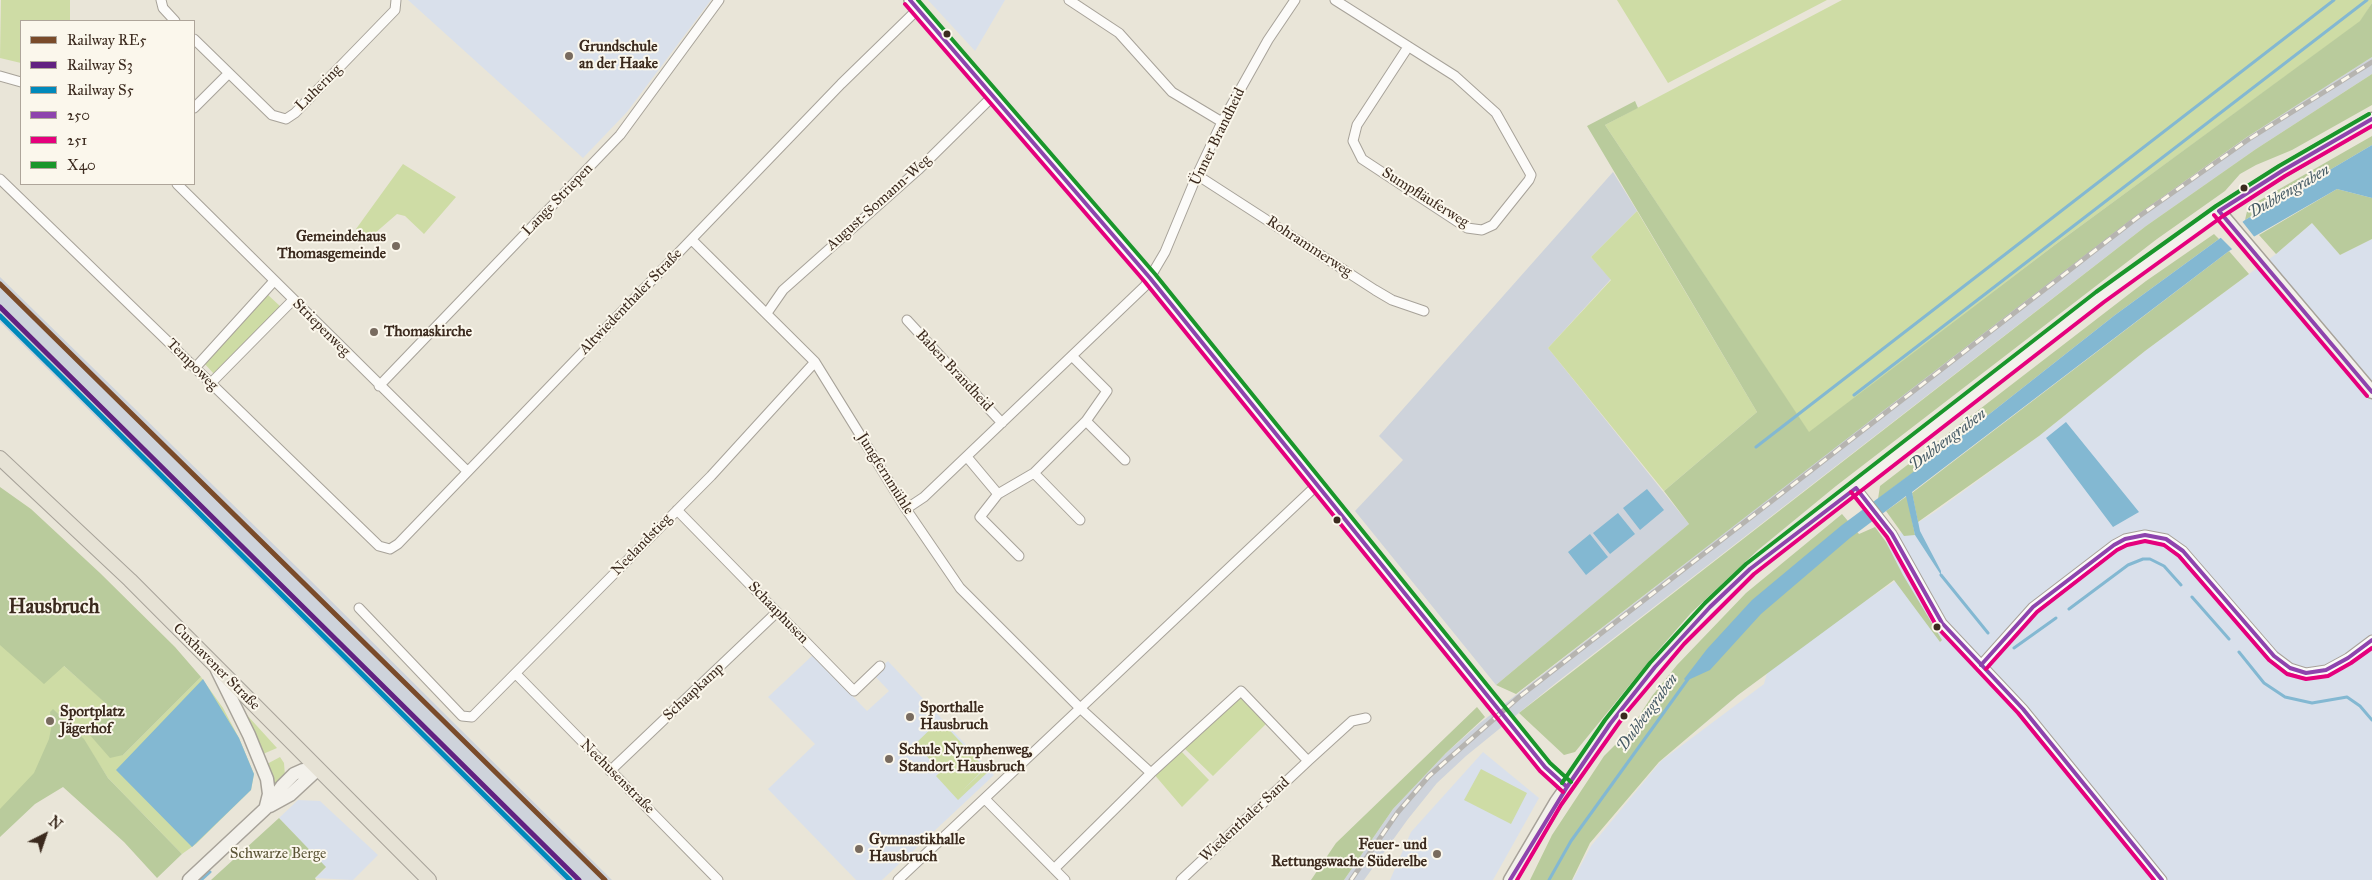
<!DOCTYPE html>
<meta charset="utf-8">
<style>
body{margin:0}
#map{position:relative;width:2372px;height:880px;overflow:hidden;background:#e9e5d8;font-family:"IM FELL Great Primer",serif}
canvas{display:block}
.legend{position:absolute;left:20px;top:20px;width:175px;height:165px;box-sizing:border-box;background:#fbf7ec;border:1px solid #aea59a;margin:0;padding:6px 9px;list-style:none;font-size:15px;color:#3b2a1e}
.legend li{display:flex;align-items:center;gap:10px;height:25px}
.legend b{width:25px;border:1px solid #aea59a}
.north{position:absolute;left:20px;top:810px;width:50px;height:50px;-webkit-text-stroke:4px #fbf7ec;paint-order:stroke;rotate:41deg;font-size:14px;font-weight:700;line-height:20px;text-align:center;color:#3b2a1e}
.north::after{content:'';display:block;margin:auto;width:18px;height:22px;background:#3b2a1e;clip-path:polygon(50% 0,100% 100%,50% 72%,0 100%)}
</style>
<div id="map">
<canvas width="2372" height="880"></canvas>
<ul class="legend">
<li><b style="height:6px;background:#7a4b2a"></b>Railway RE5</li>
<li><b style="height:6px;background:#622181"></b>Railway S3</li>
<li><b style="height:6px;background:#0089bb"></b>Railway S5</li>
<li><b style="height:6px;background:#8e44ad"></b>250</li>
<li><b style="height:6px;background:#e5007d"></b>251</li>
<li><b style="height:6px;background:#1a962b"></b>X40</li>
</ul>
<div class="north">N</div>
</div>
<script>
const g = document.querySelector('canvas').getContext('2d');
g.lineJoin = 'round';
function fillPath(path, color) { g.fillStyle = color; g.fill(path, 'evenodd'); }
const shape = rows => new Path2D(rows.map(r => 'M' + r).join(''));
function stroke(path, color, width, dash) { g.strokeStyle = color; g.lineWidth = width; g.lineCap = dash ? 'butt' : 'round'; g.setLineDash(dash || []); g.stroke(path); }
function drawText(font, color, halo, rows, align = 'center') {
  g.font = font + ' "IM FELL Great Primer",serif'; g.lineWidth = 4; g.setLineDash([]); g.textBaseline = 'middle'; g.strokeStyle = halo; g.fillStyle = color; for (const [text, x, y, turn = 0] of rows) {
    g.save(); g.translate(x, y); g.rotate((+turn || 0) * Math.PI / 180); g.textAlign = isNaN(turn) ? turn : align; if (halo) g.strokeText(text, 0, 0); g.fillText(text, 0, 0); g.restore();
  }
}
const built = shape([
 [408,0,711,0,627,112,583,158],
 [928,0,1005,0,975,51],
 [2312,223,2340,255,2372,239,2372,880,1573,880,1591,846,1661,761,1764,684,1767,673,1851,610,1903,576,1886,542,1935,512,2039,436,2145,351,2276,254],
 [813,655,867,711,889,691,873,674,888,661,994,775,882,880,856,880,768,789,815,744,768,697],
 [1483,752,1539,798,1493,880,1390,880,1411,832],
 [298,800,320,801,378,855,353,880,315,878,326,868,279,818]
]);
const industrial = shape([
 [2372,57,2372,74,2256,149,2146,226,1557,682,1466,756,1437,783,1408,819,1364,880,1344,880,1393,809,1446,753,1480,723,2072,263,2247,137],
 [1613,172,1637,211,1591,257,1611,279,1548,348,1689,524,1496,685,1355,511,1403,460,1379,436],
 [0,277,308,578,612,880,563,880,0,322]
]);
const green = shape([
 [1,0,70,0,70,21,21,21,21,63,0,58],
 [1617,0,1827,0,1668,83],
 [1842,0,2372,0,2372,3,2361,21,2056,244,1809,433,1605,125],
 [403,164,456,197,424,234,405,216,397,214,367,240,356,229],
 [1637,211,1757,412,1664,491,1548,348,1611,280,1591,257],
 [267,294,281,307,215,375,203,362],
 [0,610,113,709,123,755,201,677,223,708,239,738,254,774,251,790,196,844,182,854,108,778,83,739,0,823],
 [1241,694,1268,722,1213,776,1183,747],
 [245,714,246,714,277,748,263,754],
 [940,720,985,768,963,790,985,769,988,772,958,800,936,776,941,771,915,744],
 [1180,750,1209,780,1182,807,1153,773],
 [280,757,284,763,285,776,275,786,267,764],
 [1481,769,1527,793,1511,824,1464,800]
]);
const forest = shape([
 [2372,3,2372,57,2247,137,2137,215,1516,694,1496,685,1689,524,1664,491,1757,412,1587,126,1635,101,1638,108,1605,125,1809,432,2056,244,2360,21],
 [2372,74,2372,105,2292,150,2256,165,2240,174,2225,191,2157,239,1836,486,1758,550,1691,613,1655,654,1575,752,1564,755,1519,713,2146,226,2256,149],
 [2372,136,2372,145,2245,220,2248,207],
 [2337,189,2372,198,2372,239,2340,255,2312,223,2276,254,2259,235],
 [2214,234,2219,239,2115,315,1959,438,1878,499,1880,486,2146,281],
 [2229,251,2249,274,2145,351,2039,436,1918,522,1912,493],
 [0,487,31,509,100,573,175,647,201,677,123,755,110,758,89,734,112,709,64,666,44,684,0,645],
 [1907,496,1915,535,1904,536,1886,511],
 [1842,514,1859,534,1875,527,1886,542,1903,575,1942,640,1940,642,1894,580,1738,695,1659,762,1590,843,1572,880,1530,880,1552,835,1604,756,1630,730,1652,696,1677,665,1746,593],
 [1477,707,1485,717,1446,753,1393,809,1344,880,1311,880,1336,843],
 [53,709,84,739,108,778,182,854,157,878,124,842,63,787,35,804,0,837,0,809,34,773,49,739,52,724,50,712],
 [279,818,326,867,315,878,316,880,211,880]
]);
const water = shape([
 [2372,145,2372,198,2337,189,2229,251,1912,492,1920,531,1941,571,1941,575,1915,535,1906,496,1850,538,1761,614,1710,670,1686,681,1684,679,1707,649,1752,600,1842,525,1959,438,2115,315,2245,220],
 [2066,422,2139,512,2113,527,2046,438],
 [1647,489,1664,510,1640,530,1623,508],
 [1618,513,1635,534,1610,554,1593,533],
 [1590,534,1608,557,1586,575,1568,552],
 [203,679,239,738,254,774,251,790,192,847,116,770]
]);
const pier = shape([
 [2241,220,2256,239,2234,251,2219,236]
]);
const stream = shape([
 [1854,395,2367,0],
 [1756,447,2334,0],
 [1941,575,1988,633],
 [2192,597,2229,639],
 [2069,609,2128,565,2143,559,2150,559,2164,566,2181,585],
 [2014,648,2056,618],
 [2239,652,2264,683,2285,697,2312,703,2347,697,2360,706,2372,720],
 [201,880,210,872],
 [1549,880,1571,841,1688,679]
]);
const minor = shape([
 [161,0,163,8,175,21],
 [1069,0,1119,33,1172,92,1222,122],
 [1335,0,1455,76,1496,113,1531,175,1529,180,1493,225,1482,230,1467,228,1362,159,1353,141,1357,125,1408,47],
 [194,39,272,115,286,119,295,113,395,10,396,0],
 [0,76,21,82],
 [194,108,228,74],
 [1197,175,1375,290,1392,300,1424,311],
 [0,179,379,546,390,549,398,544,841,84,918,9],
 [177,184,467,471],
 [692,240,815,362,906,509,960,588,1080,708,1151,773],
 [767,313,783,290,918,170,994,95],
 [907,320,1002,423],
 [195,368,274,281],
 [211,383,293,300],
 [379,386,620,135,719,0],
 [1086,421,1125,460],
 [967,457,998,494,980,517,1019,556],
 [1034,473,1080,520],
 [1856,488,1892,534,1942,623,2023,709,2162,880],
 [998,494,1034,473,1086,421,1107,391,1072,356],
 [906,509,924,497,1145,286,1165,252,1197,175,1222,122,1268,40,1295,0],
 [677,510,854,691,880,666],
 [359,608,462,716,472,717,711,476,815,362],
 [1981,665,2033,607,2114,545,2125,539,2145,535,2166,539,2183,551,2274,656,2290,668,2306,673,2326,670,2348,658,2372,640],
 [516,674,718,880],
 [1308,761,1352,721,1366,718],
 [610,771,777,612],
 [985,799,1065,880],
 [1054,869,1151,773,1241,691,1308,761,1181,880],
 [898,880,1317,485]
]);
const tertiary = shape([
 [910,0,1150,278,1545,767,1567,787]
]);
const secondary = shape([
 [2219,211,2372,392],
 [217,670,249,735,267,779,269,794,266,806],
 [270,806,290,795,317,770],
 [189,880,266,808,282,786,294,774,303,770,317,770],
 [1510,880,1556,802,1621,709,1679,640,1750,569,2100,297,2219,211,2282,171,2372,119]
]);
const primary = shape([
 [0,458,130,580,429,880]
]);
const rail = shape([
 [1351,880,1398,812,1429,776,1519,697,2138,217,2249,139,2372,62]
]);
const bus1 = shape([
 [910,0,1150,278,1545,767,1567,787],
 [2219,211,2372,392],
 [2219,211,2282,171,2372,119],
 [1856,488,1892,534,1942,623,2023,709,2162,880],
 [1981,665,2033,607,2114,545,2125,539,2145,535,2166,539,2183,551,2274,656,2290,668,2306,673,2326,670,2348,658,2372,640],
 [1510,880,1567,787,1610,724,1655,667,1710,607,1750,569,1856,488]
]);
const bus2 = shape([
 [905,4,1145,282,1540,771,1563,792],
 [2214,215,2367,396],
 [1851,492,1887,537,1937,627,2018,713,2154,880],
 [1986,669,2037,612,2117,550,2127,545,2145,541,2164,545,2179,556,2269,660,2287,674,2306,679,2328,676,2351,663,2372,648],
 [1517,880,1561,805,1626,713,1684,644,1754,574,2104,302,2223,216,2285,176,2372,126]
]);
const bus3 = shape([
 [918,0,1155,274,1550,763,1571,782],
 [1562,783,1605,720,1650,663,1705,603,1746,564,2096,292,2216,206,2279,166,2369,114]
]);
const rail1 = shape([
 [0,284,605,880]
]);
const rail2 = shape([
 [0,307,579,880]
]);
const rail3 = shape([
 [0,316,570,880]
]);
const markers = [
 [947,34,4.5,"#3b2a1e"],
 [569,56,5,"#786b5f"],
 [2244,188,4.5,"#3b2a1e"],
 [396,246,5,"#786b5f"],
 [374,332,5,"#786b5f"],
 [1337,520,4.5,"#3b2a1e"],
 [1937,627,4.5,"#3b2a1e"],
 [1624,716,4.5,"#3b2a1e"],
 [910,717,5,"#786b5f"],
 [50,721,5,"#786b5f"],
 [889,759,5,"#786b5f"],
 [859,849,5,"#786b5f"],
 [1437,854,5,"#786b5f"]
];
const poiNames = [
 ["Grundschule",579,47],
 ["an der Haake",579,64],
 ["Gemeindehaus",386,237,"right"],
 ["Thomasgemeinde",386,254,"right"],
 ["Thomaskirche",384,332],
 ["Sporthalle",920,708],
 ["Hausbruch",920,725],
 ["Sportplatz",60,712],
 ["Jägerhof",60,729],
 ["Schule Nymphenweg,",899,750],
 ["Standort Hausbruch",899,767],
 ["Gymnastikhalle",869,840],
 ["Hausbruch",869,857],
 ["Feuer- und",1427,845,"right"],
 ["Rettungswache Süderelbe",1427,862,"right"]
];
const streetNames = [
 ["Luhering",319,88,-45],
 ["Ünner Brandheid",1218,137,-64],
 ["Sumpfläuferweg",1425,198,32],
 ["Lange Striepen",558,200,-46],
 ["August-Somann-Weg",879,203,-42],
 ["Rohrammerweg",1309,247,33],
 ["Altwiedenthaler Straße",631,302,-46],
 ["Striepenweg",321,328,45],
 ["Tempoweg",192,365,45],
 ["Baben Brandheid",954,371,47],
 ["Jungfernmühle",885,474,58],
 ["Neelandstieg",642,545,-46],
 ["Schaaphusen",778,613,46],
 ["Cuxhavener Straße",216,667,45],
 ["Schaapkamp",694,692,-43],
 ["Neehusenstraße",617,777,45],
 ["Wiedenthaler Sand",1245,820,-43]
];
const parkNames = [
 ["Schwarze Berge",278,854]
];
const waterNames = [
 ["Dubbengraben",2289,192,-30],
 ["Dubbengraben",1948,440,-37],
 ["Dubbengraben",1648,713,-54]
];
const districtNames = [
 ["Hausbruch",54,608]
];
fillPath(built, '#d9e0eb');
fillPath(industrial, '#ced3db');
fillPath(green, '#cedca5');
fillPath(forest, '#b9cb9c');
fillPath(water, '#83b8d2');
fillPath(pier, '#e9e5d8');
stroke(stream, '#83b8d2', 3);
stroke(minor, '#a7a299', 11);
stroke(tertiary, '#a7a299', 14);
stroke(secondary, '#a7a299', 15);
stroke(primary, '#a7a299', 16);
stroke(minor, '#fcfbf9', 9);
stroke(tertiary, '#fcfbf9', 11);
stroke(secondary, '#f3f1eb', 12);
stroke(primary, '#e6e2d5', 14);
stroke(rail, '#b6b4b0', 5);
stroke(rail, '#fbf7ec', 3, [9]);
stroke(bus1, '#8e44ad', 4);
stroke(bus2, '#e5007d', 4);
stroke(bus3, '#1a962b', 4);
stroke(rail1, '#7a4b2a', 5);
stroke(rail2, '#622181', 5);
stroke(rail3, '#0089bb', 5);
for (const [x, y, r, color] of markers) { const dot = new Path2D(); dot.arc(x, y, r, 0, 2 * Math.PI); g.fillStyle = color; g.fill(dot); stroke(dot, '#fbf7ec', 2); }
drawText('bold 15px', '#3b2a1e', '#fbf7ec', poiNames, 'left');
drawText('15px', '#3b2a1e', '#fbf7ec', streetNames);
drawText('15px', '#5a5435', '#fbf7ec', parkNames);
drawText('italic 16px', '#465b65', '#fbf7ec', waterNames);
drawText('bold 20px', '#3b2a1e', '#fbf7ec', districtNames);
</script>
